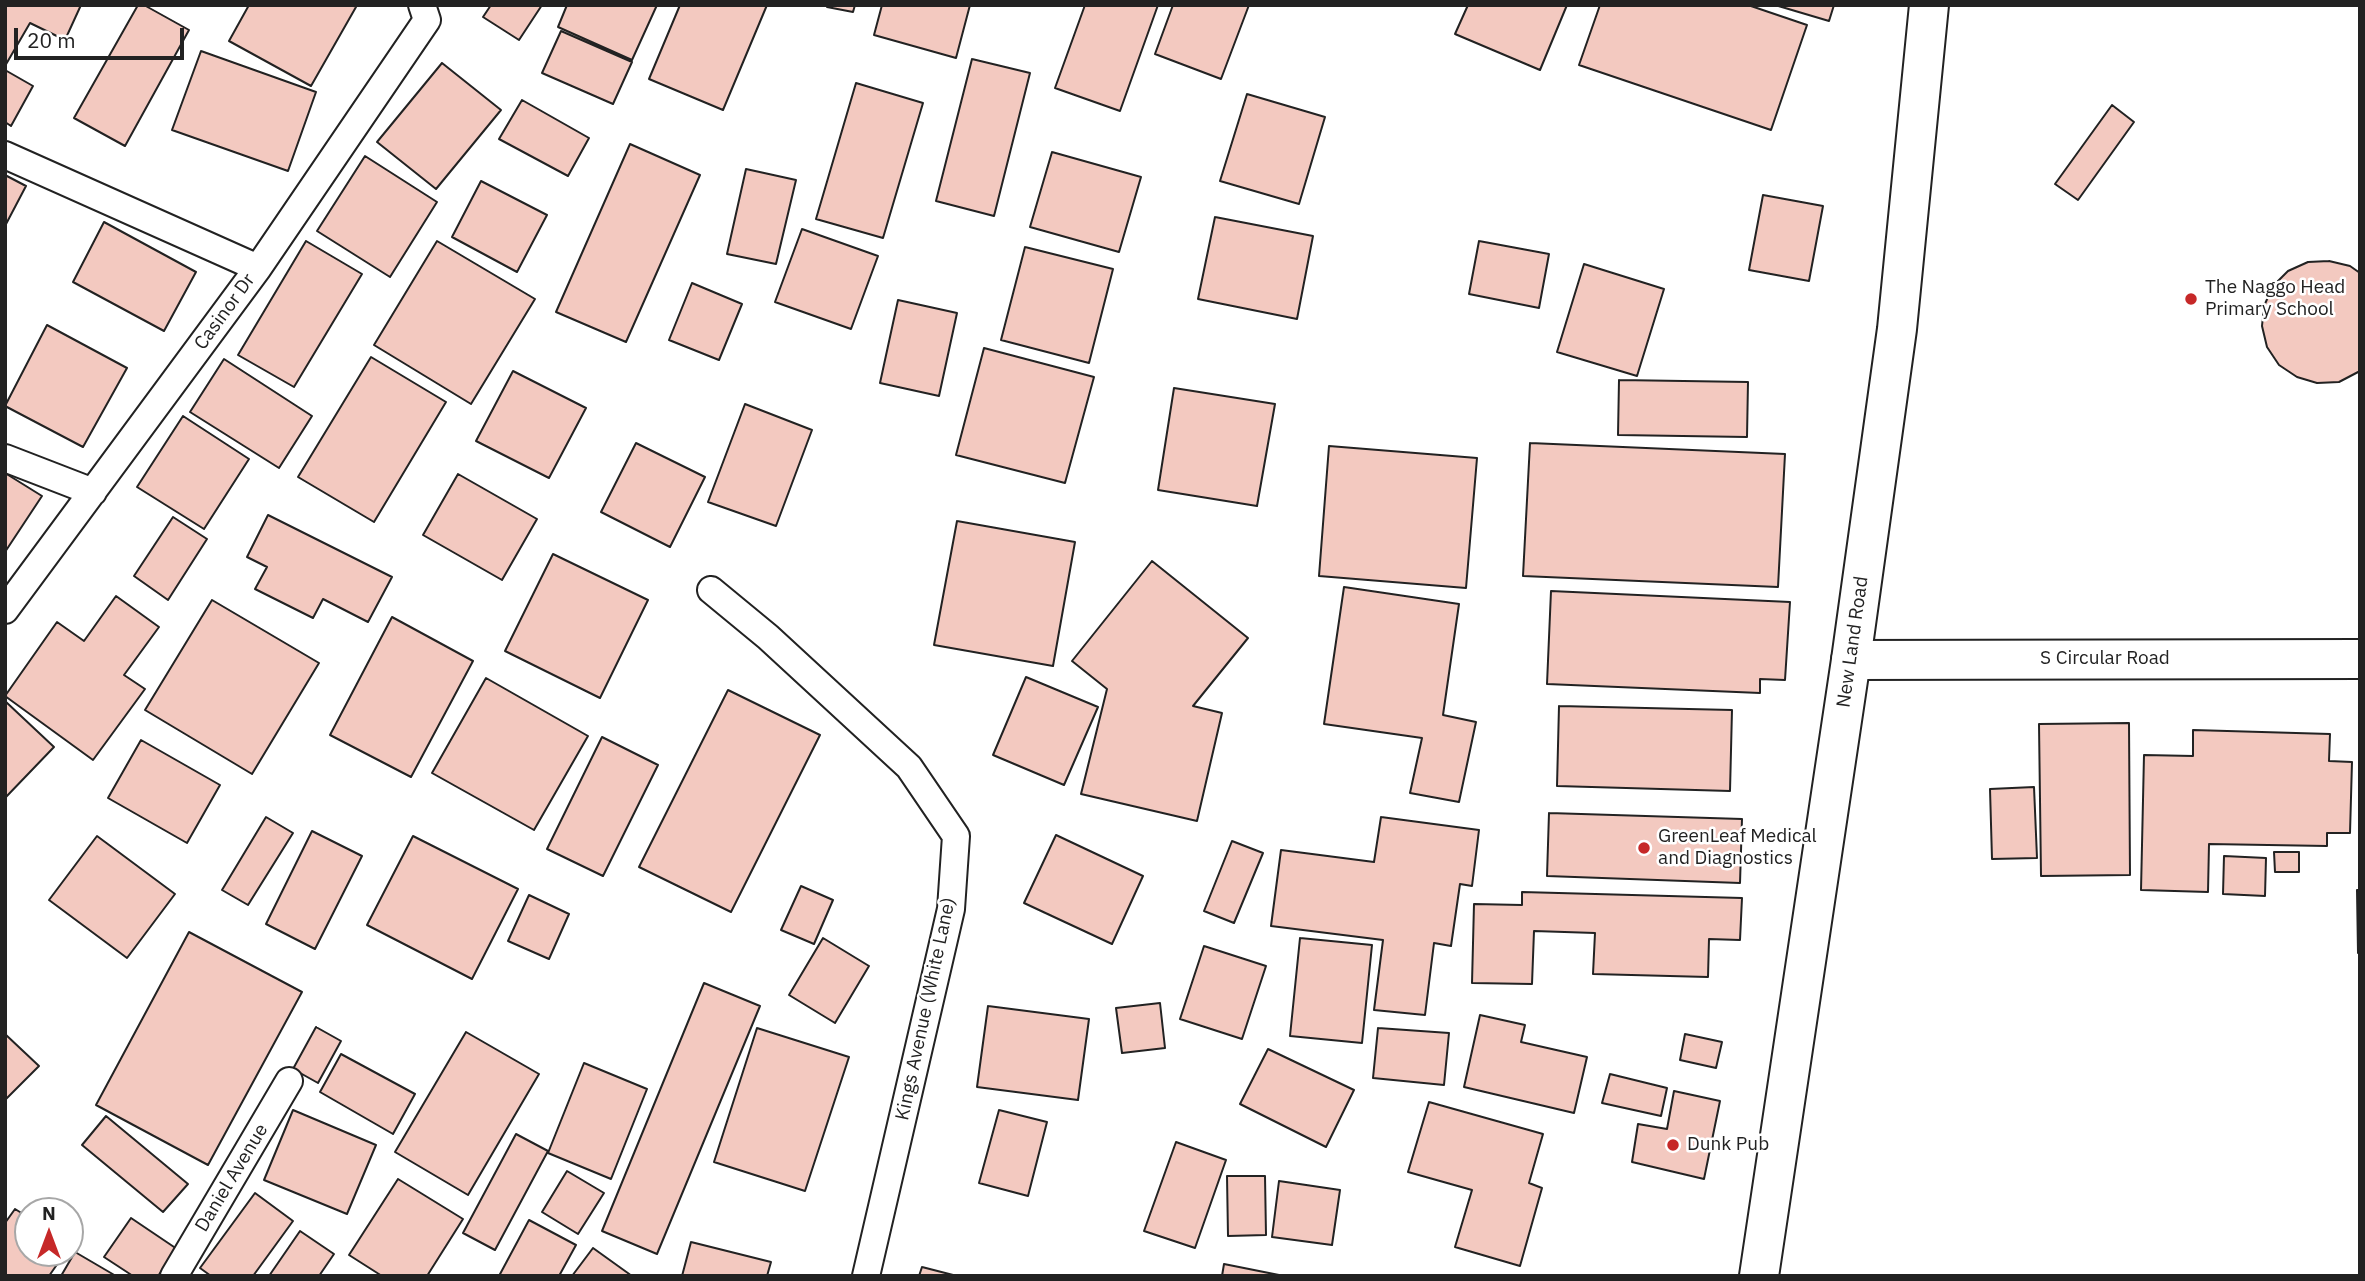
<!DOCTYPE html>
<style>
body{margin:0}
#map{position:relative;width:2365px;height:1281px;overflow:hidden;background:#fff;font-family:"IBM Plex Sans",sans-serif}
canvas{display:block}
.frame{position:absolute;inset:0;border:7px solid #222;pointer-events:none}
.north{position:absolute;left:14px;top:1197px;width:70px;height:70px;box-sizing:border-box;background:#fff;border:2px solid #a7a7a7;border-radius:50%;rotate:0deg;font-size:19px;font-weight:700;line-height:28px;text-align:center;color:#222}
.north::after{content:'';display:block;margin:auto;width:24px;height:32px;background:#c62828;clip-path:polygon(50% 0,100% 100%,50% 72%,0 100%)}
.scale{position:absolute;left:14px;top:28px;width:170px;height:32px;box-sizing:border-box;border:4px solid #222;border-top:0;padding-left:9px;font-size:21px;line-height:24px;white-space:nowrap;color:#222;-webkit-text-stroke:5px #fff;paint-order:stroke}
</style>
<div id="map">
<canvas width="2365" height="1281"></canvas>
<div class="frame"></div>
<div class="north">N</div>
<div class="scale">20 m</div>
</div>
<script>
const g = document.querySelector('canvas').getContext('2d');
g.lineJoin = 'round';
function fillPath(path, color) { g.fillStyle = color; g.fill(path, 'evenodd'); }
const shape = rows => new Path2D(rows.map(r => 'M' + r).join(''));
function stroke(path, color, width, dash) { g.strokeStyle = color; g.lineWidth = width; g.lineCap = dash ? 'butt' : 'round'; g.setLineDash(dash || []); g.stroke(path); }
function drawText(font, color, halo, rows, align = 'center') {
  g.font = font + ' "IBM Plex Sans",sans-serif'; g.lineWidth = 5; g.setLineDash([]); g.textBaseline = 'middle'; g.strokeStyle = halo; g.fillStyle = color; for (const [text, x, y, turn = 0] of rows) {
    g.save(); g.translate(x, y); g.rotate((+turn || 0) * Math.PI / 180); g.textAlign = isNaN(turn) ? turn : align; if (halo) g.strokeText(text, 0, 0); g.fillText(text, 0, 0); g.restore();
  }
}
const building = shape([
 [5,5,81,5,65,40,30,23,5,66,5,5],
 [138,5,144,5,189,30,125,146,74,118,138,5],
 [249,5,352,5,356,7,311,86,229,41,249,5],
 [491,5,542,5,519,40,483,17,491,5],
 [567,5,657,5,632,60,558,27,567,5],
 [680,5,767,5,723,110,649,79,680,5],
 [828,5,855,5,853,12,827,7,828,5],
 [882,5,970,5,956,58,874,35,882,5],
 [1085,5,1158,5,1120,111,1055,88,1085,5],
 [1173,5,1249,5,1221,79,1155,54,1173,5],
 [1468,5,1567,5,1540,70,1455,34,1468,5],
 [1600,5,1748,5,1807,25,1771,130,1579,65,1600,5],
 [1775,5,1834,5,1829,21,1775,5],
 [561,31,632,62,613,104,542,73,561,31],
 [201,51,316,92,288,171,172,130,201,51],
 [972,59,1030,73,994,216,936,201,972,59],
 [442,63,501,110,436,189,377,142,442,63],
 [5,70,33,86,11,126,5,122,5,70],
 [856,83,923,103,883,238,816,219,856,83],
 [1247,94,1325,117,1299,204,1220,181,1247,94],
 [522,100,589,138,568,176,499,139,522,100],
 [2112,105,2134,122,2078,200,2055,184,2112,105],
 [630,144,700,175,626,342,556,312,630,144],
 [1052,152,1141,177,1119,252,1030,227,1052,152],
 [365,156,437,202,390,277,317,231,365,156],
 [746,169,796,180,776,264,727,254,746,169],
 [5,175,26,186,5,226,5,175],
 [481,181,547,215,517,272,452,237,481,181],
 [1763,195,1823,206,1809,281,1749,270,1763,195],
 [1215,217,1313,236,1297,319,1198,299,1215,217],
 [104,222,196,272,164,331,73,282,104,222],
 [802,229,878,256,851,329,775,302,802,229],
 [306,241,362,274,294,387,238,355,306,241],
 [437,241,535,299,471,404,374,345,437,241],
 [1479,241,1549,254,1539,308,1469,294,1479,241],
 [1025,247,1113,269,1089,363,1001,340,1025,247],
 [2329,261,2350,266,2360,273,2360,371,2339,382,2317,383,2297,377,2279,365,2267,347,2262,326,2264,306,2273,286,2288,271,2308,262,2329,261],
 [1584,264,1664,289,1637,376,1557,352,1584,264],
 [692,283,742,304,719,360,669,340,692,283],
 [898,300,957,313,939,396,880,383,898,300],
 [47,325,127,368,83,447,5,406,47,325],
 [984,348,1094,377,1065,483,956,455,984,348],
 [371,357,446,402,374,522,298,477,371,357],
 [224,359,312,416,279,468,190,412,224,359],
 [513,371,586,408,549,478,476,441,513,371],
 [1619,380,1748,382,1747,437,1618,435,1619,380],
 [1174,388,1275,404,1257,506,1158,490,1174,388],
 [745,404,812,430,776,526,708,502,745,404],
 [183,416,249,459,204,529,137,487,183,416],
 [636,443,705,477,670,547,601,512,636,443],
 [1530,443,1785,454,1778,587,1523,576,1530,443],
 [1329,446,1477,458,1466,588,1319,576,1329,446],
 [5,473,42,496,5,552,5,473],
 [458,474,537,519,502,580,423,535,458,474],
 [268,515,392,577,368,622,323,599,313,618,255,589,267,567,247,557,268,515],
 [173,517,207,539,168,600,134,576,173,517],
 [957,521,1075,542,1053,666,934,645,957,521],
 [553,554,648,600,600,698,505,651,553,554],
 [1152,561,1248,638,1193,706,1222,713,1197,821,1081,794,1107,689,1072,661,1152,561],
 [1344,587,1459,604,1443,715,1476,722,1459,802,1410,793,1422,738,1324,724,1344,587],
 [1551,591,1790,602,1785,680,1760,679,1760,693,1547,684,1551,591],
 [116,596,159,627,124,675,145,689,93,760,5,696,57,622,84,641,116,596],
 [212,600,319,663,252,774,145,710,212,600],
 [392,617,473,661,411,777,330,735,392,617],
 [1026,677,1098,707,1064,785,993,755,1026,677],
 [486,678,588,736,534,830,432,773,486,678],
 [728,690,820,735,731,912,639,867,728,690],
 [5,701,54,747,5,798,5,701],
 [1559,706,1732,710,1730,791,1557,786,1559,706],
 [2129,723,2130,875,2041,876,2039,724,2129,723],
 [2193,730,2330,734,2329,761,2352,762,2350,833,2327,833,2327,846,2209,844,2208,892,2141,890,2144,755,2193,756,2193,730],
 [602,737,658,765,603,876,547,849,602,737],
 [141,740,220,785,187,843,108,798,141,740],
 [2034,787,2037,858,1992,859,1990,789,2034,787],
 [1549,813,1742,819,1740,883,1547,876,1549,813],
 [266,817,293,833,248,905,222,890,266,817],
 [1381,817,1479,830,1472,886,1460,884,1451,946,1434,943,1425,1015,1374,1010,1383,940,1271,926,1281,850,1374,862,1381,817],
 [312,831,362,856,315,949,266,924,312,831],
 [1056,835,1143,876,1112,944,1024,903,1056,835],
 [97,836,175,894,127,958,49,900,97,836],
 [413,836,518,889,472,979,367,925,413,836],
 [1232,841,1263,853,1234,923,1204,911,1232,841],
 [2274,852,2299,852,2299,872,2275,872,2274,852],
 [2224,856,2266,858,2265,896,2223,894,2224,856],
 [801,886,833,900,814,944,781,930,801,886],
 [2357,890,2360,890,2360,953,2358,953,2357,890],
 [1522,892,1742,898,1740,940,1709,939,1708,977,1593,974,1595,933,1534,931,1532,984,1472,983,1474,904,1522,905,1522,892],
 [529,895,569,914,549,959,508,941,529,895],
 [189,932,302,992,208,1165,96,1105,189,932],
 [823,938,869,966,835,1023,789,995,823,938],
 [1300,938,1372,945,1362,1043,1290,1036,1300,938],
 [1204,946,1266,966,1242,1039,1180,1019,1204,946],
 [704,983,760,1006,657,1254,602,1231,704,983],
 [1160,1003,1165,1048,1122,1053,1116,1008,1160,1003],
 [988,1006,1089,1019,1078,1100,977,1087,988,1006],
 [1480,1015,1525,1025,1521,1042,1587,1057,1574,1113,1464,1087,1480,1015],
 [316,1027,341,1041,318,1083,293,1069,316,1027],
 [757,1028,849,1057,805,1191,714,1162,757,1028],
 [1378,1028,1449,1033,1444,1085,1373,1078,1378,1028],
 [466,1032,539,1074,468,1195,395,1152,466,1032],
 [5,1034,39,1066,5,1100,5,1034],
 [1685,1034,1722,1042,1716,1068,1680,1060,1685,1034],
 [1268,1049,1354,1090,1326,1147,1240,1104,1268,1049],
 [341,1054,415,1094,393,1134,320,1092,341,1054],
 [584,1063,647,1089,611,1179,548,1153,584,1063],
 [1610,1074,1667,1088,1661,1116,1602,1103,1610,1074],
 [1674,1091,1720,1101,1704,1179,1632,1162,1638,1124,1667,1129,1674,1091],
 [1429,1102,1543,1134,1529,1183,1542,1188,1520,1266,1455,1247,1472,1190,1408,1172,1429,1102],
 [293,1110,376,1145,347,1214,264,1180,293,1110],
 [999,1110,1047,1122,1028,1196,979,1183,999,1110],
 [106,1116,188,1184,163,1212,82,1145,106,1116],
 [516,1134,548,1151,495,1250,463,1233,516,1134],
 [1176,1142,1226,1160,1195,1248,1144,1231,1176,1142],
 [567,1171,604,1193,578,1234,542,1212,567,1171],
 [1227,1176,1265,1176,1266,1235,1228,1236,1227,1176],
 [398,1179,463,1219,427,1276,382,1276,349,1255,398,1179],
 [1279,1181,1340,1190,1332,1245,1272,1237,1279,1181],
 [255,1193,293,1221,253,1276,211,1276,200,1268,255,1193],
 [15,1209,28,1217,28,1253,65,1253,49,1276,5,1276,5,1223,15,1209],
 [131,1218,177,1249,158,1276,133,1276,104,1257,131,1218],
 [529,1220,576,1245,559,1276,499,1276,529,1220],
 [300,1231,334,1254,319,1276,269,1276,300,1231],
 [691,1242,771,1262,767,1276,682,1276,691,1242],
 [593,1248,632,1276,572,1276,593,1248],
 [75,1252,116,1276,61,1276,75,1252],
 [1224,1264,1284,1276,1222,1276,1224,1264],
 [922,1267,957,1276,919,1276,922,1267]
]);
const lane = shape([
 [5,155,258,268],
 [5,458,93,492],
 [711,590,768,637,909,767,956,836,951,909,866,1276],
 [5,610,258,268,427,20,422,5],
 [174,1276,289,1081]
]);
const street = shape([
 [1851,660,2360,659]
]);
const secondary = shape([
 [1759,1276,1851,660,1897,329,1929,5]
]);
const markers = [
 [2191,299,7,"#c62828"],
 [1644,848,7,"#c62828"],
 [1673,1145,7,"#c62828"]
];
const poiNames = [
 ["The Naggo Head",2205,288],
 ["Primary School",2205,310],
 ["GreenLeaf Medical",1658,837],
 ["and Diagnostics",1658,859],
 ["Dunk Pub",1687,1145]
];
const streetNames = [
 ["Casinor Dr",225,312,-54],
 ["New Land Road",1853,642,-82],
 ["S Circular Road",2105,659],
 ["Kings Avenue (White Lane)",926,1009,-78],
 ["Daniel Avenue",232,1178,-59]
];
fillPath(building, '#f3c9c0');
stroke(building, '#222', 2);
stroke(lane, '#222', 30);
stroke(street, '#222', 42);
stroke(secondary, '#222', 42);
stroke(lane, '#fff', 26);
stroke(street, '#fff', 38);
stroke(secondary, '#fff', 38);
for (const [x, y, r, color] of markers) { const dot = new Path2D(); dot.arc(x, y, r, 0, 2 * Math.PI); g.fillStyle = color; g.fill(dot); stroke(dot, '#fff', 2.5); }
drawText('19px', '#222', '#fff', poiNames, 'left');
drawText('19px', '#222', '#fff', streetNames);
</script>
